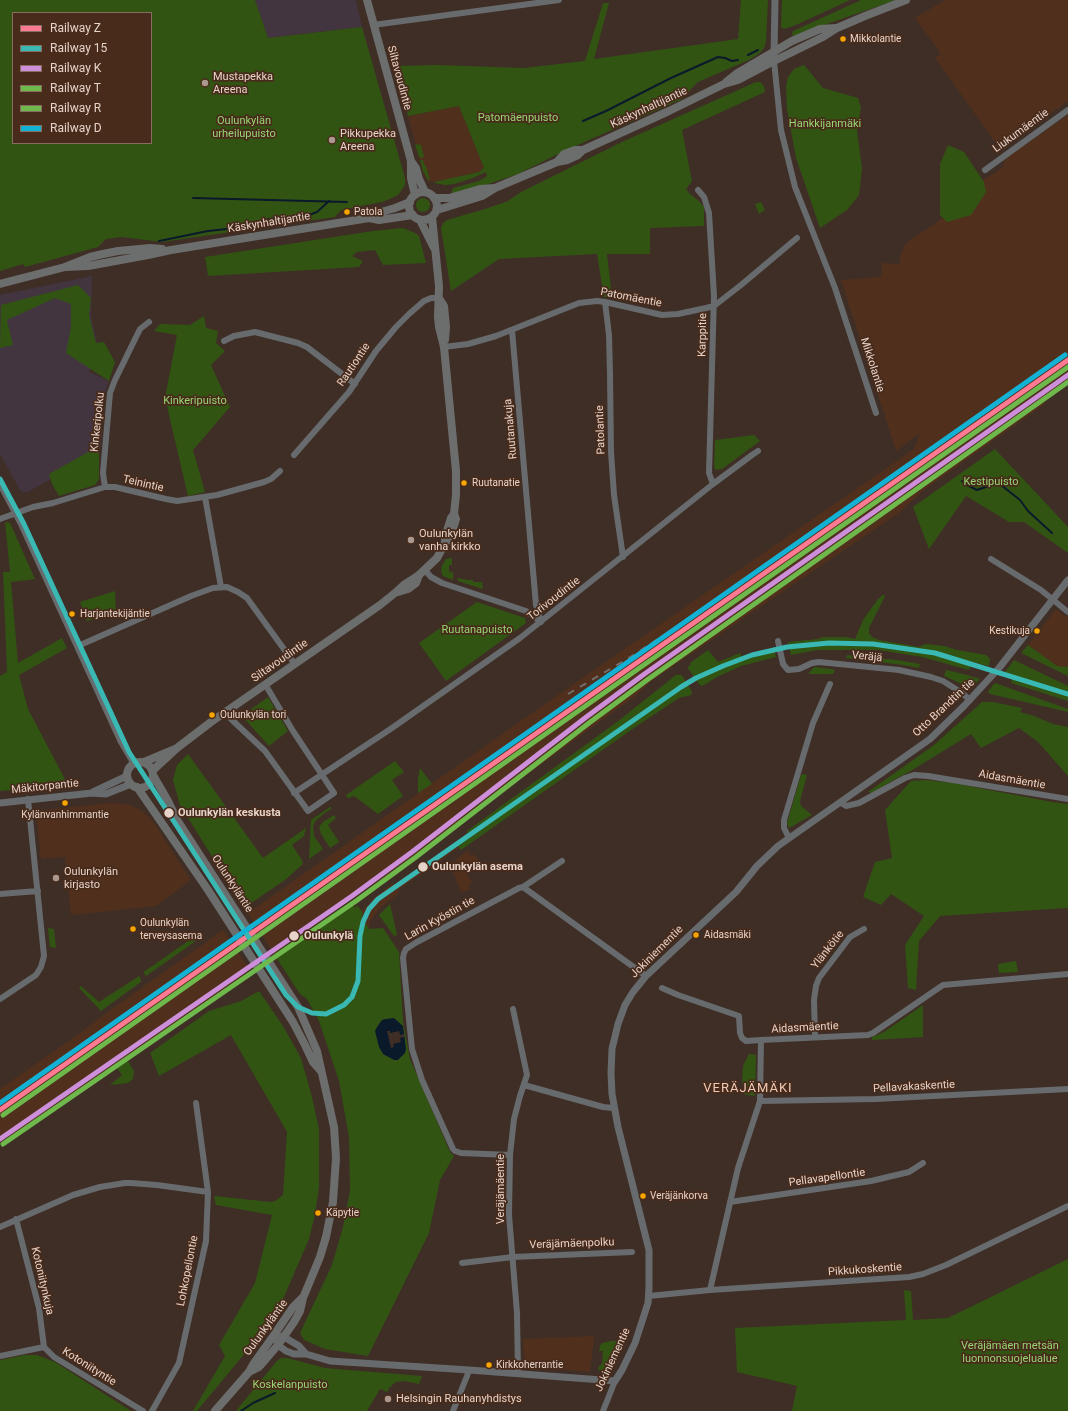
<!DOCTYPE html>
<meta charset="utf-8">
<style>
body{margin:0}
#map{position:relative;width:1068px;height:1411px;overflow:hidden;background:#3e2e26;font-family:Roboto,sans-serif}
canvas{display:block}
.legend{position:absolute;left:12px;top:12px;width:140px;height:132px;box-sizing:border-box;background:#482b1b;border:1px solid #876e61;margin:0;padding:5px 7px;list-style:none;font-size:12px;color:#e6d3c9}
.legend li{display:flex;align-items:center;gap:8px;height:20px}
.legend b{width:20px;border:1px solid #876e61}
</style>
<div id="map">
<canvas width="1068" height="1411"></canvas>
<ul class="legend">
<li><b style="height:5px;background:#fe7a93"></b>Railway Z</li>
<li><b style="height:5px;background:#3ab8b3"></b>Railway 15</li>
<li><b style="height:5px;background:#cd8eda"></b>Railway K</li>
<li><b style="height:5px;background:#6eb84c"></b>Railway T</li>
<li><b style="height:5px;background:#6eb84c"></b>Railway R</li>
<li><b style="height:5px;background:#13b2d5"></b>Railway D</li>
</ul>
</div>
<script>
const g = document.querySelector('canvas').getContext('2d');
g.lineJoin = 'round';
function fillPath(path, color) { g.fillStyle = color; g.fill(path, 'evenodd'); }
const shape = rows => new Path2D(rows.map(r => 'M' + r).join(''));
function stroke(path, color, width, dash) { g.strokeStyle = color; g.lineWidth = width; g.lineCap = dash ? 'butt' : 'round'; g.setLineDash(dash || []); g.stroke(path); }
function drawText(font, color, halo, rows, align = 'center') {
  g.font = font + ' Roboto,sans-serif'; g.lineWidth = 3.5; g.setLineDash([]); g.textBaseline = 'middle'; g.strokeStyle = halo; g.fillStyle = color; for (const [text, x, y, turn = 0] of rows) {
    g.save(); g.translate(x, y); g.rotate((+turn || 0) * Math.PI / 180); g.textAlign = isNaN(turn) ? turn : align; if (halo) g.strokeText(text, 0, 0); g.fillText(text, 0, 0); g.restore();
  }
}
const built = shape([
 [945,0,1068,0,1068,101,1000,149,935,58,941,54,915,18],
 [459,106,484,168,479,172,449,179,433,182,428,181,424,175,408,116],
 [1068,115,1068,383,1043,400,1045,404,924,490,900,512,650,682,637,695,417,854,274,954,248,913,542,706,914,449,920,433,896,451,841,280,881,277,882,263,899,264,901,253,906,243,984,190,981,181,995,173,1003,167,1005,159],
 [1055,610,1057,610,1068,618,1068,667,1057,666,1028,645],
 [112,803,130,805,139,809,149,817,156,826,191,880,156,906,71,915,65,857,41,859,36,813,41,810],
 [455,842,459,848,398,890,399,893,379,909,370,922,369,929,358,927,363,913,361,910,371,903,370,901,393,883,395,885],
 [467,851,471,856,474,854,479,861,465,871,472,882,469,885,471,889,461,892,450,864],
 [223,930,250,970,236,981,0,1144,0,1089,77,1035,106,1013],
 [594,1336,590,1372,529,1367,525,1364,523,1339]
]);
const education = shape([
 [255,0,356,0,362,27,268,38],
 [92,276,91,317,97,343,89,372,109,381,104,394,101,446,96,453,28,492,23,492,20,490,0,454,0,295]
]);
const green = shape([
 [0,0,255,0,268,38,362,27,405,178,405,185,398,195,392,198,382,202,341,210,335,217,162,242,122,237,106,239,98,247,25,267,23,264,0,271],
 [13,13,151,13,151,143,13,143],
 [741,0,768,0,766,41,764,48,760,53,749,60,698,82,680,100,564,151,518,174,482,186,451,194,453,188,479,181,487,176,486,172,473,178,454,184,445,185,435,183,434,182,479,172,484,168,459,106,408,116,395,66,437,65,524,68,585,61,603,3,609,3,594,59,738,39],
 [782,0,850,0,796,25,784,29,781,27],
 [861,0,896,0,821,26,794,38,792,33,793,31],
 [804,65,823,88,858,98,861,108,857,130,862,169,859,195,847,210,820,228,796,158,787,109,786,86,788,77,794,69],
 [756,82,760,82,764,86,765,92,682,130,692,181,686,189,690,194,700,202,704,207,704,226,650,228,650,254,607,254,612,298,604,297,597,254,499,259,451,291,441,228,443,223,447,220,485,209,508,201,521,192,624,141],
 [415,144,421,145,424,157,421,158,419,157],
 [948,145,964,152,984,182,986,192,971,215,947,222,940,215,940,164],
 [420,160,423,160,425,166,426,166,430,181,428,180,423,171],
 '416 205a7 7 0 1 1 14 0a7 7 0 1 1-14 0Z',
 [761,202,765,210,759,214,755,204],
 [403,228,415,233,419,236,426,263,383,265,375,250,357,252,352,256,363,261,359,267,208,276,205,257,373,231],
 [78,285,91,298,89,315,96,343,104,342,115,362,109,381,66,353,71,327,71,304,55,298,7,320,13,345,0,348,1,305],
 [204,316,206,328,218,331,216,343,225,351,211,365,230,407,193,450,205,492,188,496,165,398,177,335,154,331,160,324,190,325],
 [754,435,760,441,722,469,717,470,714,468,715,440],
 [99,446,99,479,95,485,59,496,52,484,49,474],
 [995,449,1068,527,1068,553,1024,522,1009,522,966,496,929,549,913,507],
 [5,522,10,523,35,579,11,582,18,663,62,638,67,648,19,675,28,709,68,785,0,791,0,676,7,672,3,572,10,572],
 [452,558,452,565,449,565,449,571,451,573,453,571,453,580,443,576,441,571,442,565,446,559],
 [457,578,463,579,467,580,473,580,473,582,482,582,483,589,458,581],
 [115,591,116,612,87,621,80,602],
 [883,595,885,596,869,628,869,633,872,637,879,640,920,647,922,645,926,644,944,646,957,650,986,655,990,659,989,666,972,662,969,670,922,657,878,650,817,650,791,655,788,642,818,639,823,637,847,637,855,639,863,620,878,599],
 [477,602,525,618,526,623,446,681,419,643],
 [1028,645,1057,666,1068,667,1068,676,1021,653],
 [774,649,776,657,741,666,717,677,702,686,699,684,687,667,691,665,690,663,708,650,718,662,740,653,741,656],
 [847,655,897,660,920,664,919,668,903,665,846,658],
 [1014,660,1068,686,1068,701,1011,683,1014,675,1005,672],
 [814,667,832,669,835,670,833,674,808,674],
 [946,670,967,675,980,679,977,682,970,685,964,685,944,676],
 [676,675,681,675,683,677,692,692,691,695,679,698,631,730,461,850,455,842,468,833,467,831,617,722],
 [995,683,1068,709,1068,712,990,694,988,692,989,690],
 [268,697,288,731,269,746,242,716],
 [982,702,993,702,1022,708,1020,712,1034,716,1053,724,1068,727,1068,776,1038,742,1019,728,981,748,971,734,909,772,897,778,872,793,868,792,934,745],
 [188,754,263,858,306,828,304,836,292,845,302,860,303,864,285,880,244,908,180,805,173,780,177,765],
 [395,761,404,772,392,780,403,796,378,814,354,796,348,798,346,795],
 [420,768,432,784,418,793,418,778],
 [803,774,807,775,800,801,801,806,812,815,789,828,787,823,801,775],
 [925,780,953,783,1052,802,1068,804,1068,908,940,916,919,941,916,990,908,988,905,945,924,916,891,894,881,905,863,897,875,862,892,858,885,810,911,781],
 [330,807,332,808,316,820,313,826,314,836,323,849,309,859,311,820],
 [334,815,336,818,328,825,339,842,330,848,321,834,319,827,323,822],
 [351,901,355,908,357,905,363,913,362,917,369,929,383,928,399,952,403,1022,410,1059,450,1152,454,1156,440,1180,429,1233,368,1356,325,1349,304,1340,300,1333,332,1265,343,1227,350,1191,349,1137,339,1081,319,1021,307,999,300,994,274,954],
 [390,904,397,935,394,936,379,915],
 [48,928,54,929,56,948,50,947],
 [201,932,203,936,146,976,143,972,148,969],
 [1016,961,1018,972,999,973,998,964],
 [139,976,141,979,141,982,101,1011,79,988,81,986,99,1002],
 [259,991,283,1026,301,1058,312,1097,319,1129,319,1187,315,1215,309,1239,280,1306,265,1329,197,1411,193,1411,225,1356,219,1345,255,1283,272,1215,216,1205,214,1196,271,1202,275,1201,283,1195,287,1132,231,1035,159,1076,150,1053,209,1011,241,1001],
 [923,1005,923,1037,872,1040,872,1037,884,1032],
 [749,1054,756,1055,755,1096,747,1095,744,1094,742,1081,743,1066],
 [128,1061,134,1071,133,1079,128,1083,110,1085,122,1075,117,1068],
 [1068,1259,1068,1411,792,1411,797,1386,737,1372,735,1328,906,1320,904,1290,911,1291,913,1320,948,1318],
 [611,1341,620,1341,624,1345,614,1366,611,1369,607,1371,598,1370,599,1366,602,1364,603,1351,599,1351,600,1346,602,1343],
 [25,1355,37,1355,55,1362,131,1411,0,1411,0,1360],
 [281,1358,287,1358,325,1368,422,1376,419,1384,405,1381,396,1382,390,1387,387,1392,380,1389,367,1411,236,1411,276,1362]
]);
const water = shape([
 [394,1018,403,1026,406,1049,405,1053,398,1060,394,1060,383,1054,379,1047,375,1031,377,1027,382,1020,386,1019]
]);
const pier = shape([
 [387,1031,390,1031,390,1033,399,1031,400,1035,404,1034,404,1037,400,1038,401,1042,393,1044,394,1047,391,1048]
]);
const stream = shape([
 [748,55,758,50],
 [583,121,606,111,671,78,718,57,725,58,732,61,738,60],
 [193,198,347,202],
 [159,241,208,231,236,228,274,218,286,218,309,215,317,212,329,201],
 [962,481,965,484,977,490,995,484,1001,485,1020,500,1028,511,1052,533],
 [241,1411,253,1403,275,1393]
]);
const minor = shape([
 [373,25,559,0],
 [774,61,781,130,795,187,835,288,876,413],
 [985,170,1068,110],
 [698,190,704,197,709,213,714,296,709,473,713,484],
 [605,302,609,335,610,374,611,452,614,495,623,557],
 [512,330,536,605,541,622],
 [224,341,234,336,255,332,298,343,307,347,355,384],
 [444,347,468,344,496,336,579,303,597,301,605,302,662,315,678,314,706,308,714,306,741,285,797,238],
 [294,455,349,392,376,351,396,327,409,314,424,301,431,298,439,298],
 [105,487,103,473,110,393,115,380,140,329,149,322],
 [205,497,221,587],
 [0,519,33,507,53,503,105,487,115,487,166,499,177,501,217,495,264,482,271,479,280,471],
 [991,559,1041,590,1068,612],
 [425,570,431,577,442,583,526,611,541,622],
 [778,641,783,664,788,670,799,669,812,663,819,662,899,670,931,677,943,681,962,693,970,700],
 [78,646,191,596,213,588,227,587,238,592,247,598,294,663],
 [226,712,231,719,265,751,308,811,334,793,293,731,265,684],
 [294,793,392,728,520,638,713,484,752,455,758,451],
 [841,803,846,806,859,803,905,778,914,775,928,776,1068,799],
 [789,838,784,828,784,820,813,723,830,684],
 [523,887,562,861],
 [0,894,38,891],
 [662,988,678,995,739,1016,740,1033,742,1038,746,1041,761,1040,868,1035,873,1033,943,985,1068,974],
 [0,999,36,975,41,967,44,956,28,799],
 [513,1009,527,1075,520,1096,514,1119,510,1155,509,1215,517,1313,518,1373],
 [815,1037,814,1000,816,986,819,978,850,937,864,929],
 [524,1085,603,1107,613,1108],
 [760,1101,876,1099,1068,1089],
 [510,1155,461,1153,455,1151,453,1149,422,1080,412,1049,403,958,404,953,406,949,417,942,519,888,523,887,646,976],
 [730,1202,871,1181,909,1172,923,1163],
 [16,1219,39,1308,44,1347],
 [0,1227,73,1195,100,1187,125,1183,131,1183,157,1185,208,1192],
 [462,1263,513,1257,632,1252],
 [710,1290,738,1168,760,1101,761,1040],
 [649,1296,710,1290,909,1277,923,1274,946,1265,1068,1206],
 [0,1356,44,1347,54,1357,143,1411],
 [152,1411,179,1363,206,1241,208,1192,196,1103],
 [453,1411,467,1376,469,1370],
 [603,1411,615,1381]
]);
const tertiary = shape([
 [774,56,775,0],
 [0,483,22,525,121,741,134,763],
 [93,792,127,776],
 [0,803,92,793,106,794,131,784],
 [306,1354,299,1346,284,1337,274,1335,278,1345,286,1351,294,1354,306,1354,330,1361,469,1370,615,1381,622,1370,635,1343,648,1303,649,1288,649,1250,647,1242,618,1127,612,1094,611,1073,612,1049,618,1024,625,1005,633,992,646,976,736,892,757,866,778,846,930,739,964,706,999,668,1068,580]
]);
const secondary = shape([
 [367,0,411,161,416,168,419,179,425,192],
 [726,82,736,74,792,41,820,29,836,28],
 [411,162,411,178,415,195],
 [557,162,564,154,575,150,583,150,669,111,724,84,738,80,774,61,823,37,837,28,865,16,906,0],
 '409 206a14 14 0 1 1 28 0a14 14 0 1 1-28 0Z',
 [434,198,449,198,480,189,494,188],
 [437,210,482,196,495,188,557,162,567,160,578,155,583,150],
 [369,218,378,213,395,208,410,202],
 [420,220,434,248],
 [65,267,88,266,148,255,171,250,369,218,379,220,413,215],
 [0,284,65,267,90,257,103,254,118,251,150,248,162,249],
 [439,298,444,306,446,327,445,340],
 [445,543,445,537,451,518,454,514],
 [398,592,408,589,416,583,419,575],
 [144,762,175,749],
 '127 775a13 13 0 1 1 26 0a13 13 0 1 1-26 0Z',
 [152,771,177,748,211,722,380,605,395,593,405,584,419,575,437,558,445,543,451,535,456,519,454,514,456,495,456,471,444,347,439,327,438,317,439,286,432,217],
 [153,775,168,801,177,820,298,1007,317,1051,334,1127,336,1158,333,1202,326,1237,320,1257,303,1298,300,1311,294,1322,278,1345,259,1367,249,1372],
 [137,787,208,890,293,1022,305,1045,313,1062,321,1071],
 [215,1411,249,1372,254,1363,274,1335,293,1307,302,1298]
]);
const rail = shape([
 [568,694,627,659,707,608]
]);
const rail1 = shape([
 [0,1110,1068,360]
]);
const rail2 = shape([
 [0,479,24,524,129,752,286,995,298,1007,312,1013,326,1014,344,1005,352,997,358,981,360,936,363,922,369,909,378,899,681,687,696,678,723,666,752,655,787,647,829,643,873,644,935,653,1068,694]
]);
const rail3 = shape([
 [0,1139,352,896,412,852,585,718,643,675,1068,375]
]);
const rail4 = shape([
 [3,1144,356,901,416,857,589,723,647,680,1068,382]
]);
const rail5 = shape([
 [3,1115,1068,367]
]);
const rail6 = shape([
 [0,1103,1065,355]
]);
const markers = [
 [843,39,3.5,"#f7a600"],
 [205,83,4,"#ab9990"],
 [332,140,4,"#ab9990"],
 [347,212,3.5,"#f7a600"],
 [464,483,3.5,"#f7a600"],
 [411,540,4,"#ab9990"],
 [72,614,3.5,"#f7a600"],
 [1037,631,3.5,"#f7a600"],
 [212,715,3.5,"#f7a600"],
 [65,803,3.5,"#f7a600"],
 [169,813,5.5,"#e6d3c9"],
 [423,867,5.5,"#e6d3c9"],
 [56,878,4,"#ab9990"],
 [133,929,3.5,"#f7a600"],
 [696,935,3.5,"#f7a600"],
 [294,936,5.5,"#e6d3c9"],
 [643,1196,3.5,"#f7a600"],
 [318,1213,3.5,"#f7a600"],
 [489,1365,3.5,"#f7a600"],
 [388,1399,4,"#ab9990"]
];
const busNames = [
 ["Mikkolantie",850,39],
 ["Patola",354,212],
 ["Ruutanatie",472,483],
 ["Harjantekijäntie",80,614],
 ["Kestikuja",1030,631,"right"],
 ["Oulunkylän tori",220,715],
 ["Kylänvanhimmantie",65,815,"center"],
 ["Oulunkylän",140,923],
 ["terveysasema",140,936],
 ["Aidasmäki",704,935],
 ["Veräjänkorva",650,1196],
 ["Käpytie",326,1213],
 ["Kirkkoherrantie",496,1365]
];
const poiNames = [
 ["Mustapekka",213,77],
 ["Areena",213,90],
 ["Pikkupekka",340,134],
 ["Areena",340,147],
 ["Oulunkylän",419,534],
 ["vanha kirkko",419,547],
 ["Oulunkylän",64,872],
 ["kirjasto",64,885],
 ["Helsingin Rauhanyhdistys",396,1399]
];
const streetNames = [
 ["Siltavoudintie",399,78,75],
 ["Käskynhaltijantie",649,108,-25],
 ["Liukumäentie",1021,131,-36],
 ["Käskynhaltijantie",269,223,-9],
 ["Patomäentie",631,298,11],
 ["Karppitie",703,335,-89],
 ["Rautiontie",354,365,-56],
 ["Mikkolantie",872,365,72],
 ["Kinkeripolku",98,422,-84],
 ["Ruutanakuja",511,429,-95],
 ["Patolantie",601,430,-92],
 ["Teinintie",143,484,13],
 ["Torivoudintie",554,599,-38],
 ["Veräjä",867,657,6],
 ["Siltavoudintie",280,661,-35],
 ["Otto Brandtin tie",944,708,-43],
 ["Aidasmäentie",1012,780,10],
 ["Mäkitorpantie",45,787,-6],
 ["Oulunkyläntie",232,884,57],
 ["Larin Kyöstin tie",440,919,-29],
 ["Ylänkötie",828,950,-52],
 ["Jokiniementie",657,952,-45],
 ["Aidasmäentie",805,1028,-3],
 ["Pellavakaskentie",914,1087,-3],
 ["Pellavapellontie",827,1178,-8],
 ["Veräjämäentie",501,1189,-90],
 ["Veräjämäenpolku",572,1244,-2],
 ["Pikkukoskentie",865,1270,-4],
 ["Lohkopellontie",188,1271,-79],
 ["Kotoniitynkuja",42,1281,77],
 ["Oulunkyläntie",266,1328,-54],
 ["Jokiniementie",613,1360,-65],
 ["Kotoniityntie",89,1367,32]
];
const parkNames = [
 ["Patomäenpuisto",518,118],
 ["Oulunkylän",244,121],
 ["urheilupuisto",244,134],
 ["Hankkijanmäki",825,124],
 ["Kinkeripuisto",195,401],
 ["Kestipuisto",991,482],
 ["Ruutanapuisto",477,630],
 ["Veräjämäen metsän",1010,1346],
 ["luonnonsuojelualue",1010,1359],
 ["Koskelanpuisto",290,1385]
];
const stopNames = [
 ["Oulunkylän keskusta",178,813],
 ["Oulunkylän asema",432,867],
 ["Oulunkylä",304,936]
];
const quarterNames = [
 ["VERÄJÄMÄKI",748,1089]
];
fillPath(built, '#50301d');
fillPath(education, '#423540');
fillPath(green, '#325413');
fillPath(water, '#0a1a2b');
fillPath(pier, '#3e2e26');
stroke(stream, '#0a1a2b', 2);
stroke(minor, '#686b6d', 6);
stroke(tertiary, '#686b6d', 7);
stroke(secondary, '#6c6d6d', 8);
stroke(rail, '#726d6a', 2, [7, 7]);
stroke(rail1, '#fe7a93', 5);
stroke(rail2, '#3ab8b3', 5);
stroke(rail3, '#cd8eda', 5);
stroke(rail4, '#6eb84c', 5);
stroke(rail5, '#6eb84c', 5);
stroke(rail6, '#13b2d5', 5);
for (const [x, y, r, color] of markers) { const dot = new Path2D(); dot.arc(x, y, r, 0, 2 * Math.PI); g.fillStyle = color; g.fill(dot); stroke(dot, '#482b1b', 1.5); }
drawText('10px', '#e6d3c9', '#482b1b', busNames, 'left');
drawText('11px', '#e6d3c9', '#482b1b', poiNames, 'left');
drawText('11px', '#e6d3c9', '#482b1b', streetNames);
drawText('11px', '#97d573', '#482b1b', parkNames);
drawText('bold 11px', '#e6d3c9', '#482b1b', stopNames, 'left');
g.letterSpacing = '1px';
drawText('13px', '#efcab7', '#482b1b', quarterNames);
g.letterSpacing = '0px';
</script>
